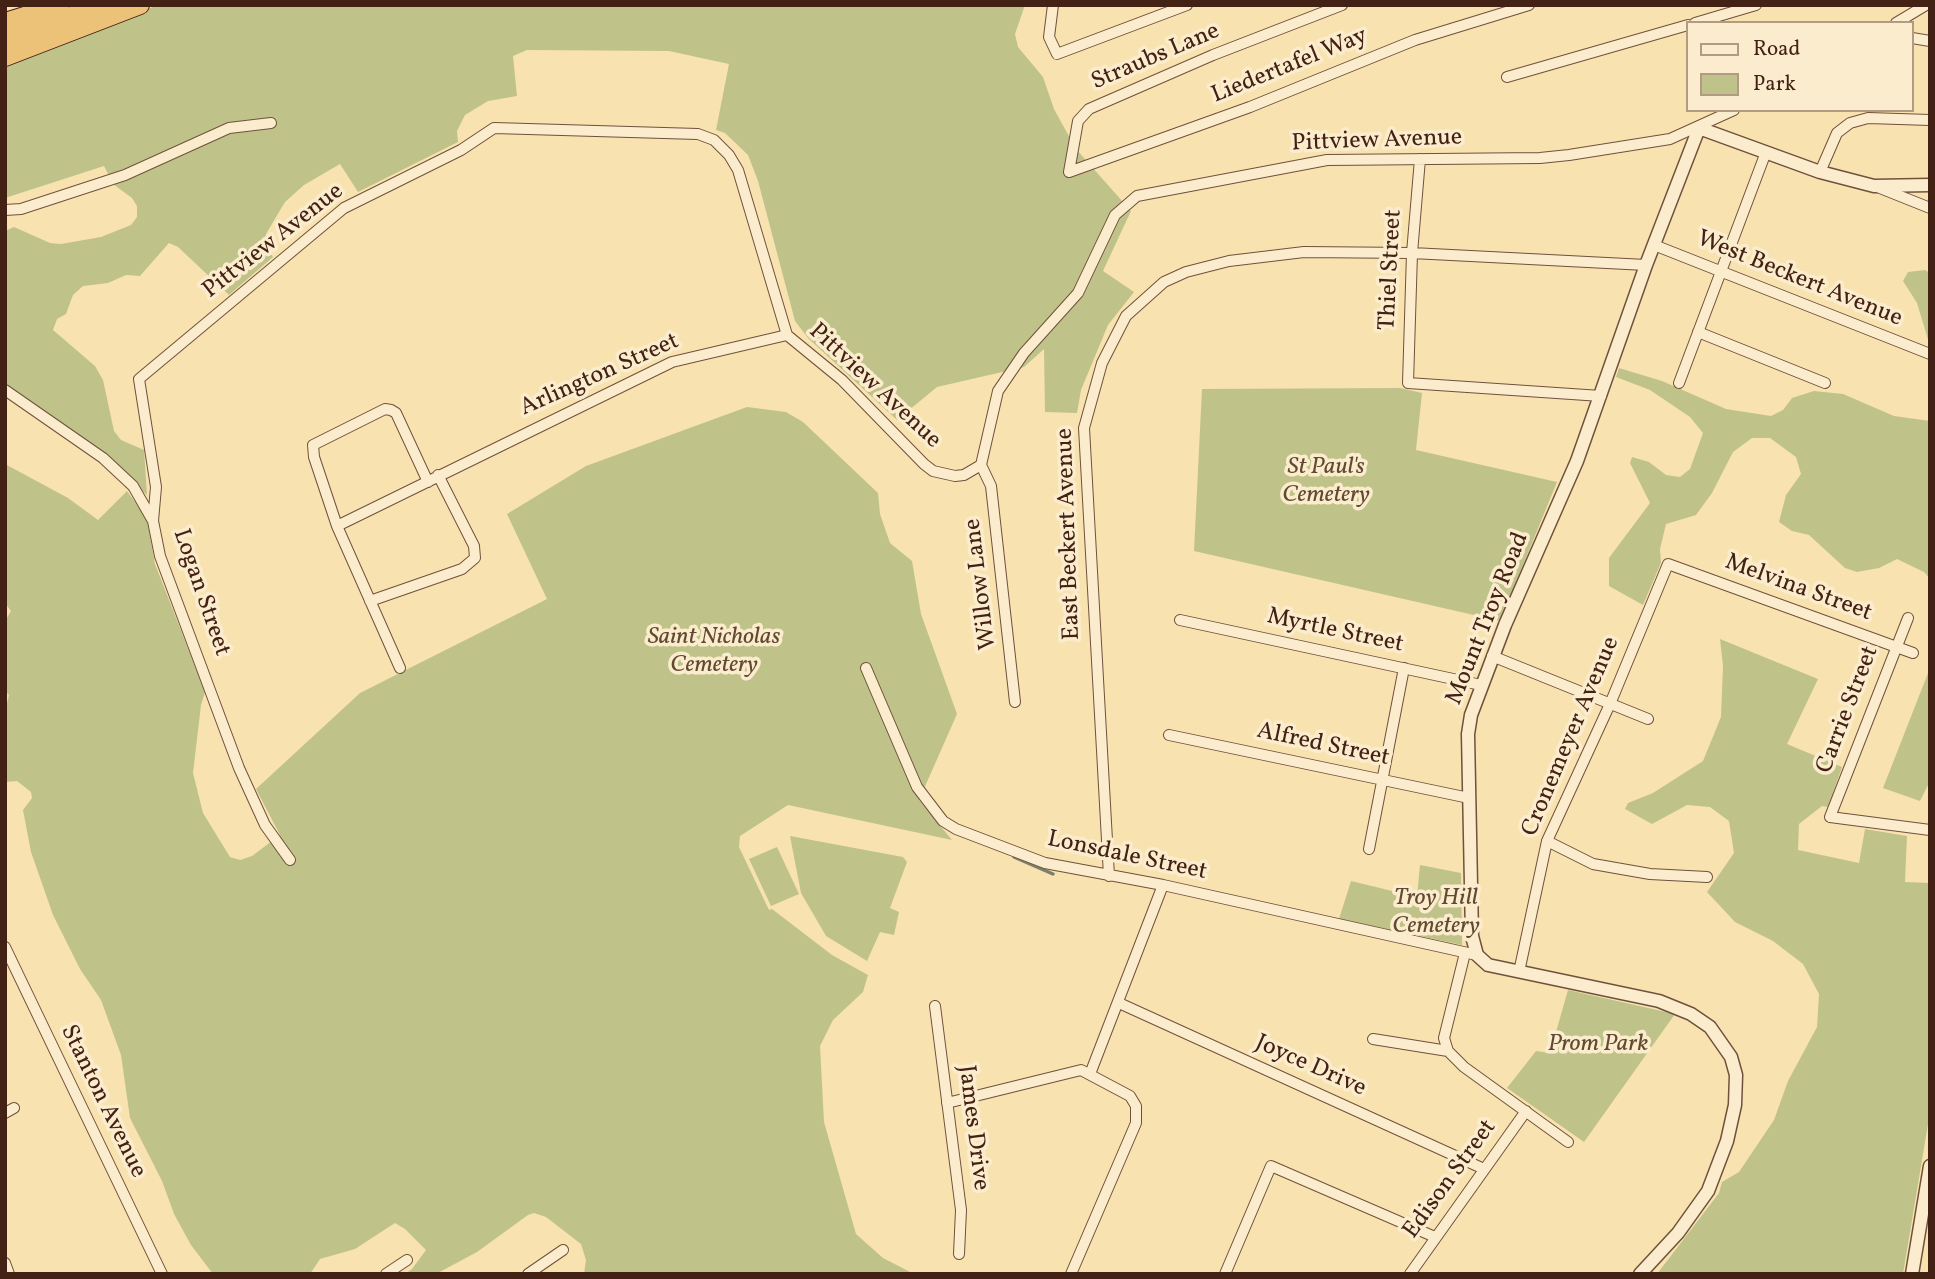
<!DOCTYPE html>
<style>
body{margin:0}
#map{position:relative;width:1935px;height:1279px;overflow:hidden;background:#f8e2b0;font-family:Vollkorn,serif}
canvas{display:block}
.frame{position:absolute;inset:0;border:7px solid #432115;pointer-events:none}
.legend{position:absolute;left:1686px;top:21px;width:228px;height:91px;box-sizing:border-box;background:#faeccc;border:2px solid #b19b83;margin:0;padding:9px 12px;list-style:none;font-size:21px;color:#432115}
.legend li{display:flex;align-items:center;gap:14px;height:35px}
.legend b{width:35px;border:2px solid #b19b83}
</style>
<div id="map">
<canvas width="1935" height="1279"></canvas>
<div class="frame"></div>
<ul class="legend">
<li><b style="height:9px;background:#faeccc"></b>Road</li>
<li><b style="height:19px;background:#bfc38a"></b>Park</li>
</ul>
</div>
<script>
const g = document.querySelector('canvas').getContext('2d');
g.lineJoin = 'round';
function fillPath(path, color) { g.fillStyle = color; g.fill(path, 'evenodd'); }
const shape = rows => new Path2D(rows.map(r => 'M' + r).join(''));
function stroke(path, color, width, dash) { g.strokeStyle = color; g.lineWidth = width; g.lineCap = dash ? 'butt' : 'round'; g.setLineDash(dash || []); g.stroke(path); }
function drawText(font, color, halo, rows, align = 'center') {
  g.font = font + ' Vollkorn,serif'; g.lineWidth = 7; g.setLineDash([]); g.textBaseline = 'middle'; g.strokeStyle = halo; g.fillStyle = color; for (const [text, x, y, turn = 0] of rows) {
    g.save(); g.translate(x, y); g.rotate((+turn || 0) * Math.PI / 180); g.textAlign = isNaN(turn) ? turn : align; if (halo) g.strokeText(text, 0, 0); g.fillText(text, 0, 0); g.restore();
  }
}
const green = shape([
 [158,5,1025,5,1015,34,1018,47,1043,77,1054,109,1076,149,1131,211,1103,271,1134,292,1108,325,1081,390,1077,413,1045,412,1044,349,1024,367,937,387,897,420,808,338,795,321,758,181,748,155,725,133,716,130,729,64,669,51,527,50,513,56,517,96,488,101,465,115,457,131,458,142,358,192,340,164,304,185,285,202,266,234,267,249,273,257,229,295,178,247,169,243,140,276,126,275,108,283,83,286,73,295,66,314,57,319,53,330,95,366,103,380,114,431,121,440,144,450,147,495,98,448,5,386,5,231,14,227,50,243,61,244,101,237,131,225,137,217,137,206,132,198,113,184,104,166,5,198,5,65],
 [1925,270,1930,273,1930,346,1917,303,1903,281,1908,272],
 [1619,368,1662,381,1726,409,1771,416,1783,410,1792,398,1814,391,1843,394,1894,416,1930,421,1930,579,1924,572,1897,559,1879,568,1857,572,1845,568,1809,535,1792,531,1779,522,1786,495,1801,474,1796,457,1770,438,1752,438,1733,452,1712,493,1696,515,1666,524,1660,549,1661,563,1643,605,1609,586,1609,558,1650,503,1630,463,1632,457,1649,462,1666,475,1680,477,1690,469,1703,433,1690,417,1650,390,1616,377],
 [1400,388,1422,393,1416,450,1557,482,1500,621,1194,551,1202,389],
 [747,407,786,412,803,422,878,493,880,514,890,543,912,561,921,614,957,714,919,800,952,840,788,805,740,836,739,847,769,910,772,909,832,955,868,975,863,992,833,1020,820,1046,824,1122,856,1234,883,1258,914,1274,584,1274,586,1260,581,1244,546,1217,534,1213,528,1215,477,1252,436,1274,405,1274,412,1269,426,1250,405,1229,395,1223,355,1249,320,1259,310,1274,213,1274,191,1245,174,1214,162,1181,130,1118,121,1055,101,1000,80,969,53,915,31,852,23,810,32,798,31,792,17,781,5,782,5,711,9,695,5,690,5,621,11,611,5,603,5,464,68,498,98,520,127,491,147,519,155,564,205,692,201,705,193,773,203,813,230,857,240,860,252,856,280,835,256,789,360,693,547,599,507,514,586,466],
 [1720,639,1818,679,1787,744,1842,767,1828,807,1822,806,1799,824,1798,850,1859,863,1865,829,1907,836,1905,882,1930,883,1930,1112,1903,1274,1657,1274,1719,1193,1722,1182,1739,1172,1774,1120,1788,1081,1817,1027,1819,994,1803,964,1773,941,1735,922,1707,892,1734,853,1729,821,1710,807,1687,805,1652,824,1625,809,1628,803,1653,793,1703,761,1721,717,1723,666],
 [1930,668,1930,781,1920,801,1883,788],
 [790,836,903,857,907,862,890,908,899,912,894,935,880,932,867,961,826,936,801,893],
 [777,847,799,894,771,906,749,859],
 [1420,865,1461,873,1462,945,1339,919,1351,881,1417,897],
 [1568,990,1675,1014,1584,1142,1507,1088,1536,1051,1550,1053]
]);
const stream = shape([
 [1014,857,1053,874]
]);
const minor = shape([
 [1053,5,1049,37,1057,54,1187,5],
 [1695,23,1756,5],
 [1896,23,1926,5],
 [1912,38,1930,41],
 [1507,77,1688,25],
 [1420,159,1412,253,1408,383,1601,396],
 [1069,172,1250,107,1415,40,1529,5],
 [1069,172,1078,121,1089,109,1213,55,1342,5],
 [1820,172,1837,133,1850,123,1868,118,1930,120],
 [1875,186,1930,208],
 [5,210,21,209,125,175,229,128,271,123],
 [1654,245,1930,354],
 [1698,332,1825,383],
 [1679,383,1766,152],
 [5,390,103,458,133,486,153,521,160,556,239,768,265,825,290,860],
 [981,465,991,486,1015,702],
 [153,521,156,487,139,379,344,208,461,150,494,128,698,134,714,140,729,155,738,170,787,335,842,380,924,464,933,471,955,476,964,475,981,465,998,391,1024,353,1078,293,1115,215,1137,196,1327,160,1540,158,1569,155,1670,139,1734,110],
 [337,526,672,362,787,335],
 [370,601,462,569,475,558,474,546,438,475],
 [1908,618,1830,817,1930,830],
 [1180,620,1481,685],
 [1492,656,1648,719],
 [400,668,337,526,314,457,313,445,385,409,391,410,396,413,428,482],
 [866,668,917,787,943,821,956,829,1045,863,1163,885,1477,955],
 [1169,735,1469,798],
 [1547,841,1593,864,1650,874,1707,877],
 [1369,849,1404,668],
 [1109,876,1084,428,1102,363,1126,316,1164,282,1186,272,1229,261,1304,252,1412,253,1646,265],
 [5,947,162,1274],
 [1519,972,1547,841,1610,704,1668,564,1913,653],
 [1119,1003,1484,1169],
 [935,1006,961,1210,959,1254],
 [1373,1039,1448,1051,1464,1067,1568,1142],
 [1448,1051,1444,1038,1465,953],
 [1090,1074,1163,885],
 [947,1103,1081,1070,1130,1096,1136,1106,1136,1123,1071,1274],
 [5,1113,14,1108],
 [5,1263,9,1274],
 [386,1274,407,1260],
 [528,1274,563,1250],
 [1225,1274,1271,1166,1435,1237],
 [1410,1274,1526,1111]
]);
const tertiary = shape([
 [1640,1274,1678,1233,1708,1191,1727,1141,1735,1105,1736,1075,1731,1057,1710,1027,1691,1014,1659,1001,1488,965,1477,955,1472,936,1468,734,1471,715,1505,625,1577,461,1646,265,1699,128,1820,172,1874,186,1930,185],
 [1912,1274,1930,1166]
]);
const motorway = shape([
 [5,22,60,5],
 [5,39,103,5],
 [5,57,140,5]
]);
const streetNames = [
 ["Straubs Lane",1156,58,-23],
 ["Liedertafel Way",1290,67,-22],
 ["Pittview Avenue",1377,142,-2],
 ["Pittview Avenue",274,242,-38],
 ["Thiel Street",1392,270,-87],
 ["West Beckert Avenue",1799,280,22],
 ["Arlington Street",600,376,-24],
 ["Pittview Avenue",874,387,43],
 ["East Beckert Avenue",1070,534,-92],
 ["Willow Lane",982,584,-97],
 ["Melvina Street",1798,589,20],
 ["Logan Street",200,593,71],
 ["Mount Troy Road",1489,619,-68],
 ["Myrtle Street",1335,632,12],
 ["Carrie Street",1849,710,-69],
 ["Cronemeyer Avenue",1572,737,-67],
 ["Alfred Street",1323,746,12],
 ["Lonsdale Street",1127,857,12],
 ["Joyce Drive",1310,1067,24],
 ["Stanton Avenue",102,1102,64],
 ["James Drive",972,1128,83],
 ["Edison Street",1451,1180,-54]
];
const parkNames = [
 ["St Paul's",1326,469],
 ["Cemetery",1326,497],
 ["Saint Nicholas",714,639],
 ["Cemetery",714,667],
 ["Troy Hill",1436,900],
 ["Cemetery",1436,928],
 ["Prom Park",1598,1046]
];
fillPath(green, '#bfc38a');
stroke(stream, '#7a806c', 3.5);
stroke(minor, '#70513c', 12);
stroke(tertiary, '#70513c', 15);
stroke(motorway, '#432115', 20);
stroke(minor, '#faeccc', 10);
stroke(tertiary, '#faeccc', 12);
stroke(motorway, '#ecc178', 18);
drawText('24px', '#432115', '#faeccc', streetNames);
drawText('italic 24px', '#624a32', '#faeccc', parkNames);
</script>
